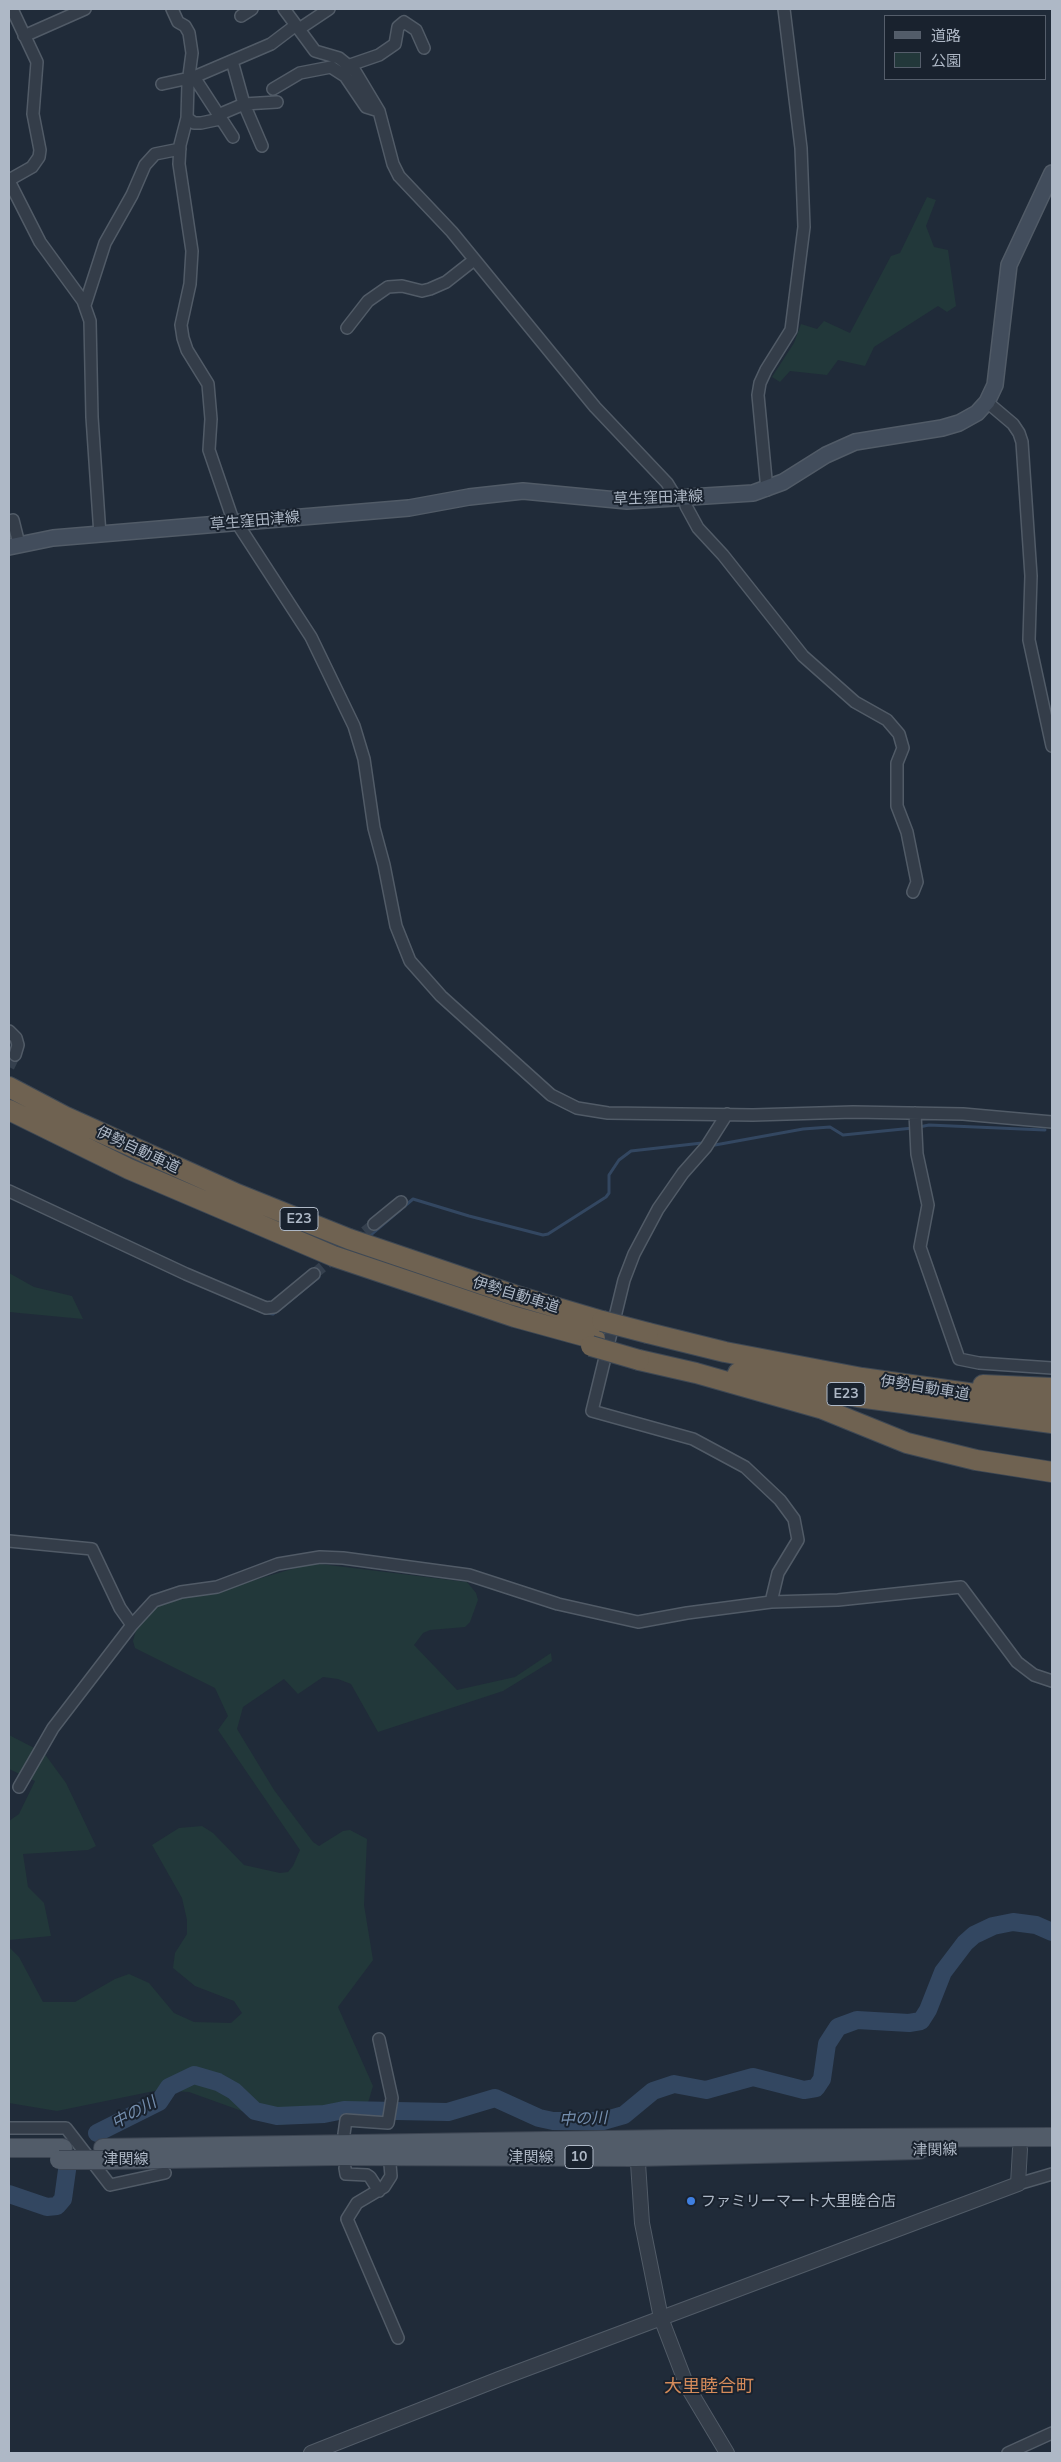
<!DOCTYPE html>
<meta charset="utf-8">
<style>
body{margin:0}
#map{position:relative;width:1061px;height:2462px;overflow:hidden;background:#202b39;font-family:Mulish,"Noto Sans JP",sans-serif}
canvas{display:block}
.frame{position:absolute;inset:0;border:10px solid #aeb8c6;pointer-events:none}
.legend{position:absolute;left:884px;top:15px;width:162px;height:65px;box-sizing:border-box;background:#19222e;border:1px solid #555e6b;margin:0;padding:6px 9px;list-style:none;font-size:15px;color:#aeb8c6}
.legend li{display:flex;align-items:center;gap:10px;height:25px}
.legend b{width:25px;border:1px solid #555e6b}
</style>
<div id="map">
<canvas width="1061" height="2462"></canvas>
<div class="frame"></div>
<ul class="legend">
<li><b style="height:6px;background:#525c69"></b>道路</li>
<li><b style="height:14px;background:#22383a"></b>公園</li>
</ul>
</div>
<script>
const g = document.querySelector('canvas').getContext('2d');
g.lineJoin = 'round';
function fillPath(path, color) { g.fillStyle = color; g.fill(path, 'evenodd'); }
const shape = rows => new Path2D(rows.map(r => 'M' + r).join(''));
function stroke(path, color, width, dash) { g.strokeStyle = color; g.lineWidth = width; g.lineCap = dash ? 'butt' : 'round'; g.setLineDash(dash || []); g.stroke(path); }
function drawText(font, color, halo, rows, align = 'center') {
  g.font = font + ' Mulish,"Noto Sans JP",sans-serif'; g.lineWidth = 4; g.setLineDash([]); g.textBaseline = 'middle'; g.strokeStyle = halo; g.fillStyle = color; for (const [text, x, y, turn = 0] of rows) {
    g.save(); g.translate(x, y); g.rotate((+turn || 0) * Math.PI / 180); g.textAlign = isNaN(turn) ? turn : align; if (halo) g.strokeText(text, 0, 0); g.fillText(text, 0, 0); g.restore();
  }
}
const green = shape([
 [927,197,936,200,926,226,934,247,948,250,956,306,947,312,938,306,874,347,865,366,838,360,827,375,790,371,780,382,772,377,794,343,801,324,817,329,824,321,850,333,891,256,900,253],
 [9,1273,34,1287,72,1296,83,1319,9,1312],
 [312,1563,467,1582,476,1593,478,1600,470,1622,465,1627,430,1630,423,1633,414,1645,457,1690,515,1677,551,1653,552,1661,503,1691,378,1732,351,1684,338,1679,323,1677,298,1694,284,1679,243,1707,237,1729,274,1790,313,1842,319,1846,343,1831,350,1830,367,1839,364,1905,373,1960,338,2007,373,2086,365,2113,281,2125,189,2092,159,2090,57,2111,9,2103,9,1947,19,1957,43,2002,75,2002,115,1979,129,1974,149,1983,174,2013,194,2022,231,2023,242,2013,234,2001,195,1986,173,1968,175,1953,187,1934,187,1920,182,1898,152,1845,179,1828,202,1826,213,1833,244,1865,280,1873,288,1872,293,1866,300,1850,218,1730,228,1716,215,1688,135,1648,133,1641,137,1627,152,1609,179,1597,221,1590],
 [9,1735,44,1753,66,1783,96,1846,88,1850,23,1854,28,1887,44,1903,51,1936,9,1940,9,1821,19,1814,35,1781,9,1769]
]);
const stream = shape([
 [919,1127,929,1125,1045,1130],
 [715,1145,803,1129,830,1127,843,1135,913,1128],
 [367,1238,413,1199,469,1216,543,1235,548,1234,606,1197,609,1193,609,1175,619,1160,631,1151,702,1143],
 [267,1313,273,1314,280,1309,319,1277]
]);
const river = shape([
 [97,2133,159,2102,169,2087,194,2075,218,2082,234,2091,255,2111,277,2116,324,2114,344,2110,448,2112,495,2098,539,2118,553,2121,603,2121,624,2115,653,2091,674,2084,706,2090,753,2077,804,2090,816,2088,822,2079,827,2044,838,2027,857,2020,909,2023,921,2021,928,2010,943,1972,965,1943,974,1935,993,1926,1013,1922,1036,1925,1052,1932],
 [9,2194,47,2207,57,2206,63,2199,68,2163]
]);
const minorTunnel = shape([
 [9,1067,15,1055],
 [314,1274,374,1224]
]);
const minor = shape([
 [172,9,178,22,185,26,189,33,192,53,188,83,187,118,180,145,179,164,192,251,190,284,181,325,183,338,187,350,208,384,211,419,209,450,234,523],
 [284,9,315,51,339,58,355,71,379,111,393,164,399,176,452,232,595,407,667,483,675,496],
 [241,16,252,9],
 [299,29,329,9],
 [24,36,85,9],
 [232,61,244,104,262,146],
 [350,65,379,55,395,44,398,27,404,22,416,30,424,48],
 [194,77,233,137],
 [162,84,194,77,271,44,296,25],
 [273,89,300,73,331,67,345,76,366,107,379,111],
 [218,115,244,104,277,102],
 [187,118,194,123,201,123,220,119],
 [9,180,32,167,39,157,40,150,33,114,37,62,12,9],
 [9,181,40,242,83,301,90,321,92,417,100,535],
 [85,305,105,243,132,195,145,165,155,154,180,149],
 [347,328,368,301,388,287,402,286,422,291,430,289,446,282,474,260],
 [987,402,1013,424,1019,433,1022,442,1031,576,1029,640,1052,746],
 [767,490,758,395,760,383,766,370,791,330,804,227,801,148,784,9],
 [684,496,686,506,698,528,723,555,803,656,855,702,887,720,899,734,903,748,897,763,897,806,907,832,917,882,913,892],
 [9,521,13,520,19,544],
 [237,523,311,637,354,726,364,759,374,828,384,865,396,926,410,961,441,996,551,1095,577,1108,608,1113,753,1115,853,1112,963,1114,1052,1122],
 [9,1031,16,1038,18,1045,15,1055],
 [915,1113,917,1154,928,1205,920,1247,959,1359,979,1363,1052,1368],
 [727,1114,706,1147,683,1173,658,1209,634,1254,624,1280,592,1411,693,1439,745,1467,780,1500,794,1519,798,1540,778,1573,771,1602],
 [9,1191,186,1274,266,1308,274,1307,314,1274],
 [374,1224,401,1202],
 [9,1541,92,1549,120,1608,132,1625],
 [19,1787,53,1728,132,1625,154,1601,181,1592,217,1587,278,1564,320,1557,343,1558,469,1575,558,1604,638,1622,687,1613,771,1602,838,1600,961,1587,1017,1662,1034,1675,1052,1681],
 [9,2128,66,2128,110,2185,165,2173],
 [344,2134,346,2120,388,2123,392,2098,379,2039],
 [390,2164,391,2176,384,2187,357,2203,347,2219,398,2338],
 [345,2168,346,2174,367,2175,370,2177,379,2191],
 [1018,2184,1052,2174],
 [1008,2453,1052,2433]
]);
const tertiary = shape([
 [637,2148,642,2223,661,2318,687,2386,727,2453],
 [311,2453,499,2379,1018,2184,1020,2149]
]);
const secondary = shape([
 [9,547,53,538,409,508,469,497,523,491,627,501,753,493,783,482,826,455,855,442,942,428,959,423,977,413,987,402,995,385,1009,265,1052,173]
]);
const primary = shape([
 [9,2148,63,2148],
 [103,2148,671,2139,1052,2137],
 [108,2160,333,2156,636,2157,919,2150]
]);
const motorway = shape([
 [9,1087,64,1116,237,1194,349,1239,514,1295,602,1321],
 [9,1110,129,1169,333,1256,515,1317,595,1339],
 [648,1333,725,1352,862,1378,1052,1405],
 [639,1360,696,1373,823,1409,907,1443,976,1460,1052,1472],
 [738,1373,858,1397,1052,1423],
 [983,1385,1052,1388]
]);
const primaryBridge = shape([
 [59,2160,106,2160]
]);
const motorwayBridge = shape([
 [602,1321,648,1333],
 [591,1346,639,1360]
]);
const markers = [
 [691,2201,5,"#3f7fe0"]
];
const shields = [
 [299,1219,38],
 [846,1394,38],
 [579,2157,28]
];
const shieldNames = [
 ["E23",299,1219],
 ["E23",846,1394],
 ["10",579,2157]
];
const streetNames = [
 ["草生窪田津線",658,498,-2],
 ["草生窪田津線",255,521,-5],
 ["伊勢自動車道",138,1150,25],
 ["伊勢自動車道",516,1295,17],
 ["伊勢自動車道",925,1388,9],
 ["津関線",935,2150,-1],
 ["津関線",531,2157],
 ["津関線",126,2159]
];
const poiNames = [
 ["ファミリーマート大里睦合店",701,2201]
];
const waterNames = [
 ["中の川",134,2113,-29],
 ["中の川",583,2119,-2]
];
const quarterNames = [
 ["大里睦合町",709,2387]
];
fillPath(green, '#22383a');
stroke(stream, '#334761', 3);
stroke(river, '#334761', 18);
stroke(minorTunnel, '#35404e', 11, [11, 5.5]);
stroke(minor, '#515b67', 14);
stroke(tertiary, '#515b67', 16);
stroke(secondary, '#515b67', 18);
stroke(primary, '#3d4653', 20);
stroke(motorway, '#3e4854', 22);
stroke(minor, '#343d49', 11);
stroke(tertiary, '#343d49', 14);
stroke(secondary, '#424d5c', 15);
stroke(primary, '#525c69', 18);
stroke(motorway, '#6f6251', 20);
stroke(primaryBridge, '#3d4653', 20, []);
stroke(motorwayBridge, '#3e4854', 22, []);
stroke(primaryBridge, '#525c69', 18);
stroke(motorwayBridge, '#6f6251', 20);
for (const [x, y, r, color] of markers) { const dot = new Path2D(); dot.arc(x, y, r, 0, 2 * Math.PI); g.fillStyle = color; g.fill(dot); stroke(dot, '#19222e', 2); }
for (const [x, y, w] of shields) { const box = new Path2D(); box.roundRect(x - w / 2, y - 11.5, w, 23, 4); g.fillStyle = '#19222e'; g.fill(box); stroke(box, '#aeb8c6', 1); }
drawText('bold 14px', '#aeb8c6', null, shieldNames);
drawText('15px', '#aeb8c6', '#19222e', streetNames);
drawText('15px', '#aeb8c6', '#19222e', poiNames, 'left');
drawText('italic 16px', '#758faf', '#19222e', waterNames);
drawText('18px', '#d58b5a', '#19222e', quarterNames);
</script>
